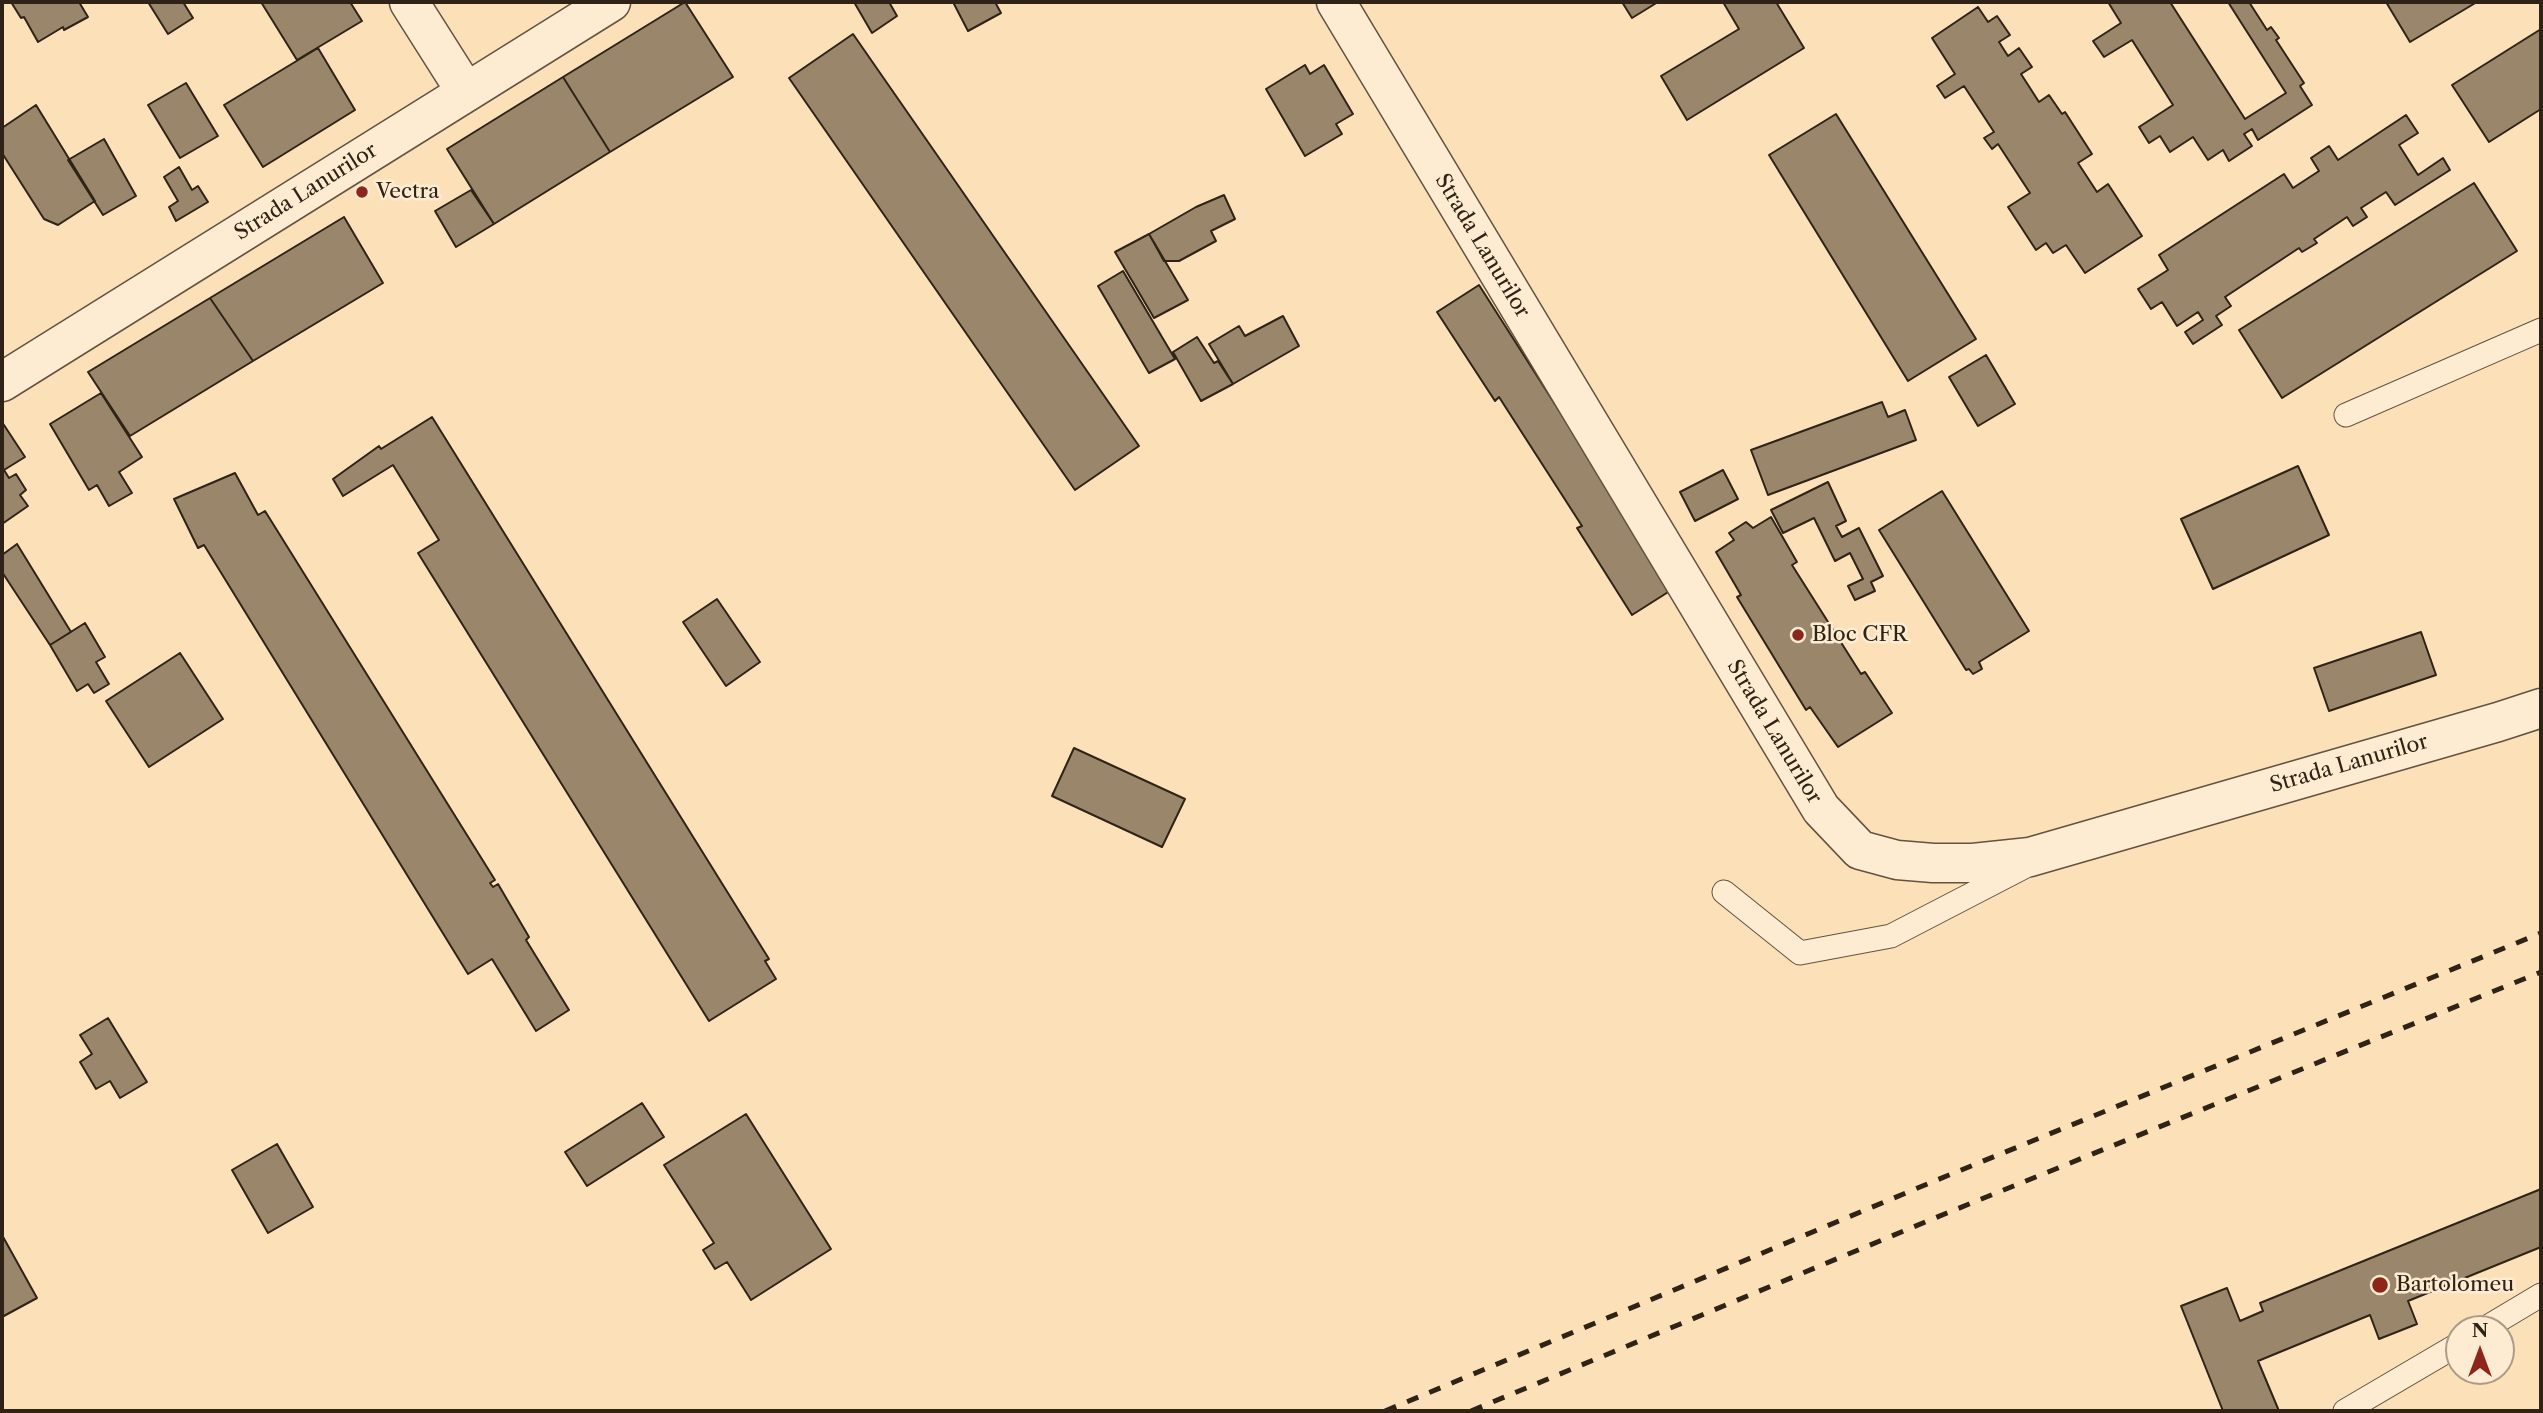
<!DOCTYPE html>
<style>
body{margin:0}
#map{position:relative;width:2543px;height:1413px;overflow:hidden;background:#fce1b8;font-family:"Libre Caslon Text",serif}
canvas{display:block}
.frame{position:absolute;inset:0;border:4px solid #2f2317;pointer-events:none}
.north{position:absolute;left:2445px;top:1315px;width:70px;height:70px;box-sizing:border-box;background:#fdecd1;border:2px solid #ab9c87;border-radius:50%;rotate:0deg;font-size:19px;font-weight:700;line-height:28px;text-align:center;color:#2f2317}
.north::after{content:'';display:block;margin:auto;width:24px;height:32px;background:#8f2418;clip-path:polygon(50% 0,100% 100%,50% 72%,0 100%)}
</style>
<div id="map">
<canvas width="2543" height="1413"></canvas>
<div class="frame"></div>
<div class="north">N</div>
</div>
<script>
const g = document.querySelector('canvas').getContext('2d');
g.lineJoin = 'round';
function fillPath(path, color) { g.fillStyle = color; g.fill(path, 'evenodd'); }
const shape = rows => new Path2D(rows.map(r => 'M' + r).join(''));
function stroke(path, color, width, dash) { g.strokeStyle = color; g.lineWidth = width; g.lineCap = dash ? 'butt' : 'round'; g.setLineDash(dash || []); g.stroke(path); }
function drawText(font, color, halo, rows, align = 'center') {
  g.font = font + ' "Libre Caslon Text",serif'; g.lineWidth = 5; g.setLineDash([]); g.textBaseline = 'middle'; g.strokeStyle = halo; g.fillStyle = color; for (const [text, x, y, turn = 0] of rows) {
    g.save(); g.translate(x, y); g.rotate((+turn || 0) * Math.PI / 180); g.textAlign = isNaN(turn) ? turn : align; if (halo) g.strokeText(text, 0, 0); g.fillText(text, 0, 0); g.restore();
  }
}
const building = shape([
 [11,2,79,2,88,17,64,30,63,27,38,42,24,17,21,18,11,2],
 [148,2,183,2,193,18,168,34,148,2],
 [261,2,350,2,362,21,297,60,261,2],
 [685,2,733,77,610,152,563,77,685,2],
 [854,2,889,2,897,16,872,33,854,2],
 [953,2,995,2,1001,13,968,31,953,2],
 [1622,2,1658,2,1632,18,1622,2],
 [1723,2,1776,2,1804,48,1687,120,1661,76,1739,29,1723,2],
 [2108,2,2170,2,2245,119,2286,93,2228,2,2249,2,2267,30,2271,27,2279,38,2276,40,2304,83,2300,86,2312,105,2258,140,2252,129,2244,134,2252,146,2229,161,2223,150,2208,160,2193,137,2170,152,2160,136,2149,143,2139,127,2173,105,2132,40,2104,57,2093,41,2121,23,2108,2],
 [2386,2,2477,2,2410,42,2386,2],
 [1978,7,1988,22,1997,16,2010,35,1999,42,2008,56,2019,48,2032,67,2021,74,2039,102,2049,95,2062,114,2065,112,2092,154,2078,163,2097,192,2108,184,2142,236,2085,273,2066,245,2053,253,2046,243,2036,250,2008,207,2030,193,1998,144,1992,149,1984,138,1994,132,1964,86,1945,98,1937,86,1955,74,1932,38,1978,7],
 [2541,29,2541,109,2489,142,2452,85,2541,29],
 [853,34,1139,446,1075,490,789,78,853,34],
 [318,48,355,110,263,167,224,105,318,48],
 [1305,65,1310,74,1324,65,1353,114,1336,124,1342,134,1305,156,1266,89,1305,65],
 [563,77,610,152,494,224,447,149,563,77],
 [186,83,218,136,180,158,148,105,186,83],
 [36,105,95,201,58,225,44,219,2,153,2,128,36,105],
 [1836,114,1976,339,1908,381,1769,155,1836,114],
 [2406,115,2418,133,2399,145,2418,175,2443,158,2450,170,2395,205,2386,192,2361,208,2367,217,2353,226,2347,217,2314,239,2317,243,2302,252,2299,248,2225,297,2231,306,2216,316,2222,325,2193,344,2185,332,2203,320,2198,312,2177,326,2162,302,2151,309,2138,289,2168,270,2159,255,2284,174,2293,188,2319,171,2311,158,2329,146,2338,160,2406,115],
 [104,139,136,196,103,215,68,160,104,139],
 [179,167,192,190,198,186,208,202,176,221,169,207,178,201,164,177,179,167],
 [2474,183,2517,251,2282,398,2239,330,2474,183],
 [471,190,494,224,456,247,435,211,471,190],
 [1224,195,1235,219,1211,231,1216,241,1179,261,1164,261,1149,234,1196,207,1224,195],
 [344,217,383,283,253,361,210,298,344,217],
 [1149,234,1188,300,1154,318,1115,252,1149,234],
 [1123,271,1175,359,1149,373,1098,286,1123,271],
 [1479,285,1673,589,1632,615,1577,528,1582,526,1499,397,1495,401,1437,312,1479,285],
 [210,298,253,361,130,436,88,372,210,298],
 [1283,316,1299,346,1233,384,1209,344,1239,326,1245,336,1283,316],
 [1197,337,1214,363,1218,361,1233,384,1201,401,1173,352,1197,337],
 [1986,355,2015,404,1978,426,1949,377,1986,355],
 [101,393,142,457,119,472,132,493,109,506,97,485,89,490,50,424,101,393],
 [1882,402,1888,417,1905,410,1916,440,1768,495,1751,450,1882,402],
 [432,417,769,959,765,961,776,979,709,1021,418,553,439,540,393,465,343,496,333,479,379,446,381,449,432,417],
 [2,422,25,457,4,470,9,478,16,474,26,490,20,495,28,506,2,524,2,422],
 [2298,466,2329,535,2213,589,2181,519,2298,466],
 [1723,470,1738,499,1695,521,1680,492,1723,470],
 [235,473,258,515,265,511,495,880,490,883,493,887,498,884,529,937,526,940,569,1010,536,1031,492,959,468,974,204,545,198,548,174,499,235,473],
 [1828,482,1846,521,1836,526,1842,537,1859,528,1883,576,1871,582,1875,591,1855,600,1848,586,1863,579,1850,553,1835,561,1814,518,1783,533,1771,510,1828,482],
 [1942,491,2029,631,1979,662,1982,669,1973,674,1969,669,1966,670,1879,530,1942,491],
 [1771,517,1797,562,1792,565,1861,674,1865,672,1892,713,1838,747,1810,707,1806,710,1737,597,1741,595,1716,552,1734,540,1729,533,1746,522,1753,528,1771,517],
 [17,544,71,632,50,645,2,572,2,555,17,544],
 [717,599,760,662,726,686,683,622,717,599],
 [85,623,105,657,96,662,109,684,94,693,88,684,77,691,50,645,85,623],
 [2421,632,2436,675,2329,711,2314,668,2421,632],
 [180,653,223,719,149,767,106,701,180,653],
 [1074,748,1185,799,1162,847,1052,796,1074,748],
 [108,1018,147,1082,120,1098,110,1081,96,1089,80,1062,92,1054,80,1035,108,1018],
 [642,1103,664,1137,587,1186,565,1152,642,1103],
 [746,1114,831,1249,751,1300,727,1262,715,1269,703,1250,714,1243,664,1165,746,1114],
 [277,1144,313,1207,268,1233,232,1170,277,1144],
 [2541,1189,2541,1247,2408,1301,2417,1324,2379,1339,2370,1315,2258,1361,2279,1411,2223,1411,2181,1306,2227,1288,2240,1321,2263,1311,2260,1303,2541,1189],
 [2,1235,37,1298,2,1317,2,1235]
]);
const service = shape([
 [2346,415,2541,330],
 [1724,892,1800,953,1891,936,2026,866],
 [2484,1329,2541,1295],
 [2345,1411,2459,1344]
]);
const minor = shape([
 [409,2,466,92],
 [1336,2,1821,809,1860,850,1897,860,1933,863,1973,863,2030,857,2498,722,2541,708]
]);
const tertiary = shape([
 [2,382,611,2]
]);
const rail = shape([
 [1385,1411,1932,1182,2541,933],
 [1471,1411,1947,1213,2541,972]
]);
const markers = [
 [362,192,7,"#8f2418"],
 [1798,635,7,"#8f2418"],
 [2380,1285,9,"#8f2418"]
];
const streetNames = [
 ["Strada Lanurilor",306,192,-32],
 ["Strada Lanurilor",1482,246,59],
 ["Strada Lanurilor",1774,732,59],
 ["Strada Lanurilor",2349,764,-16]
];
const poiNames = [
 ["Vectra",376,192],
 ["Bloc CFR",1812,635],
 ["Bartolomeu",2396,1285]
];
fillPath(building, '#9a866b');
stroke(building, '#2f2317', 2);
stroke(service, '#62523f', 25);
stroke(minor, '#62523f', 41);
stroke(tertiary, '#62523f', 41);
stroke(service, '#fdecd1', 23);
stroke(minor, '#fdecd1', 38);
stroke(tertiary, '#fdecd1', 38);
stroke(rail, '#2f2317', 5, [12, 12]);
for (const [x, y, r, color] of markers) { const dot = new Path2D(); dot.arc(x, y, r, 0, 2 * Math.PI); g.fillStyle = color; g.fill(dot); stroke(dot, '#fdecd1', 2.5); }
drawText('21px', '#2f2317', '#fdecd1', streetNames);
drawText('21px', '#2f2317', '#fdecd1', poiNames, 'left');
</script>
